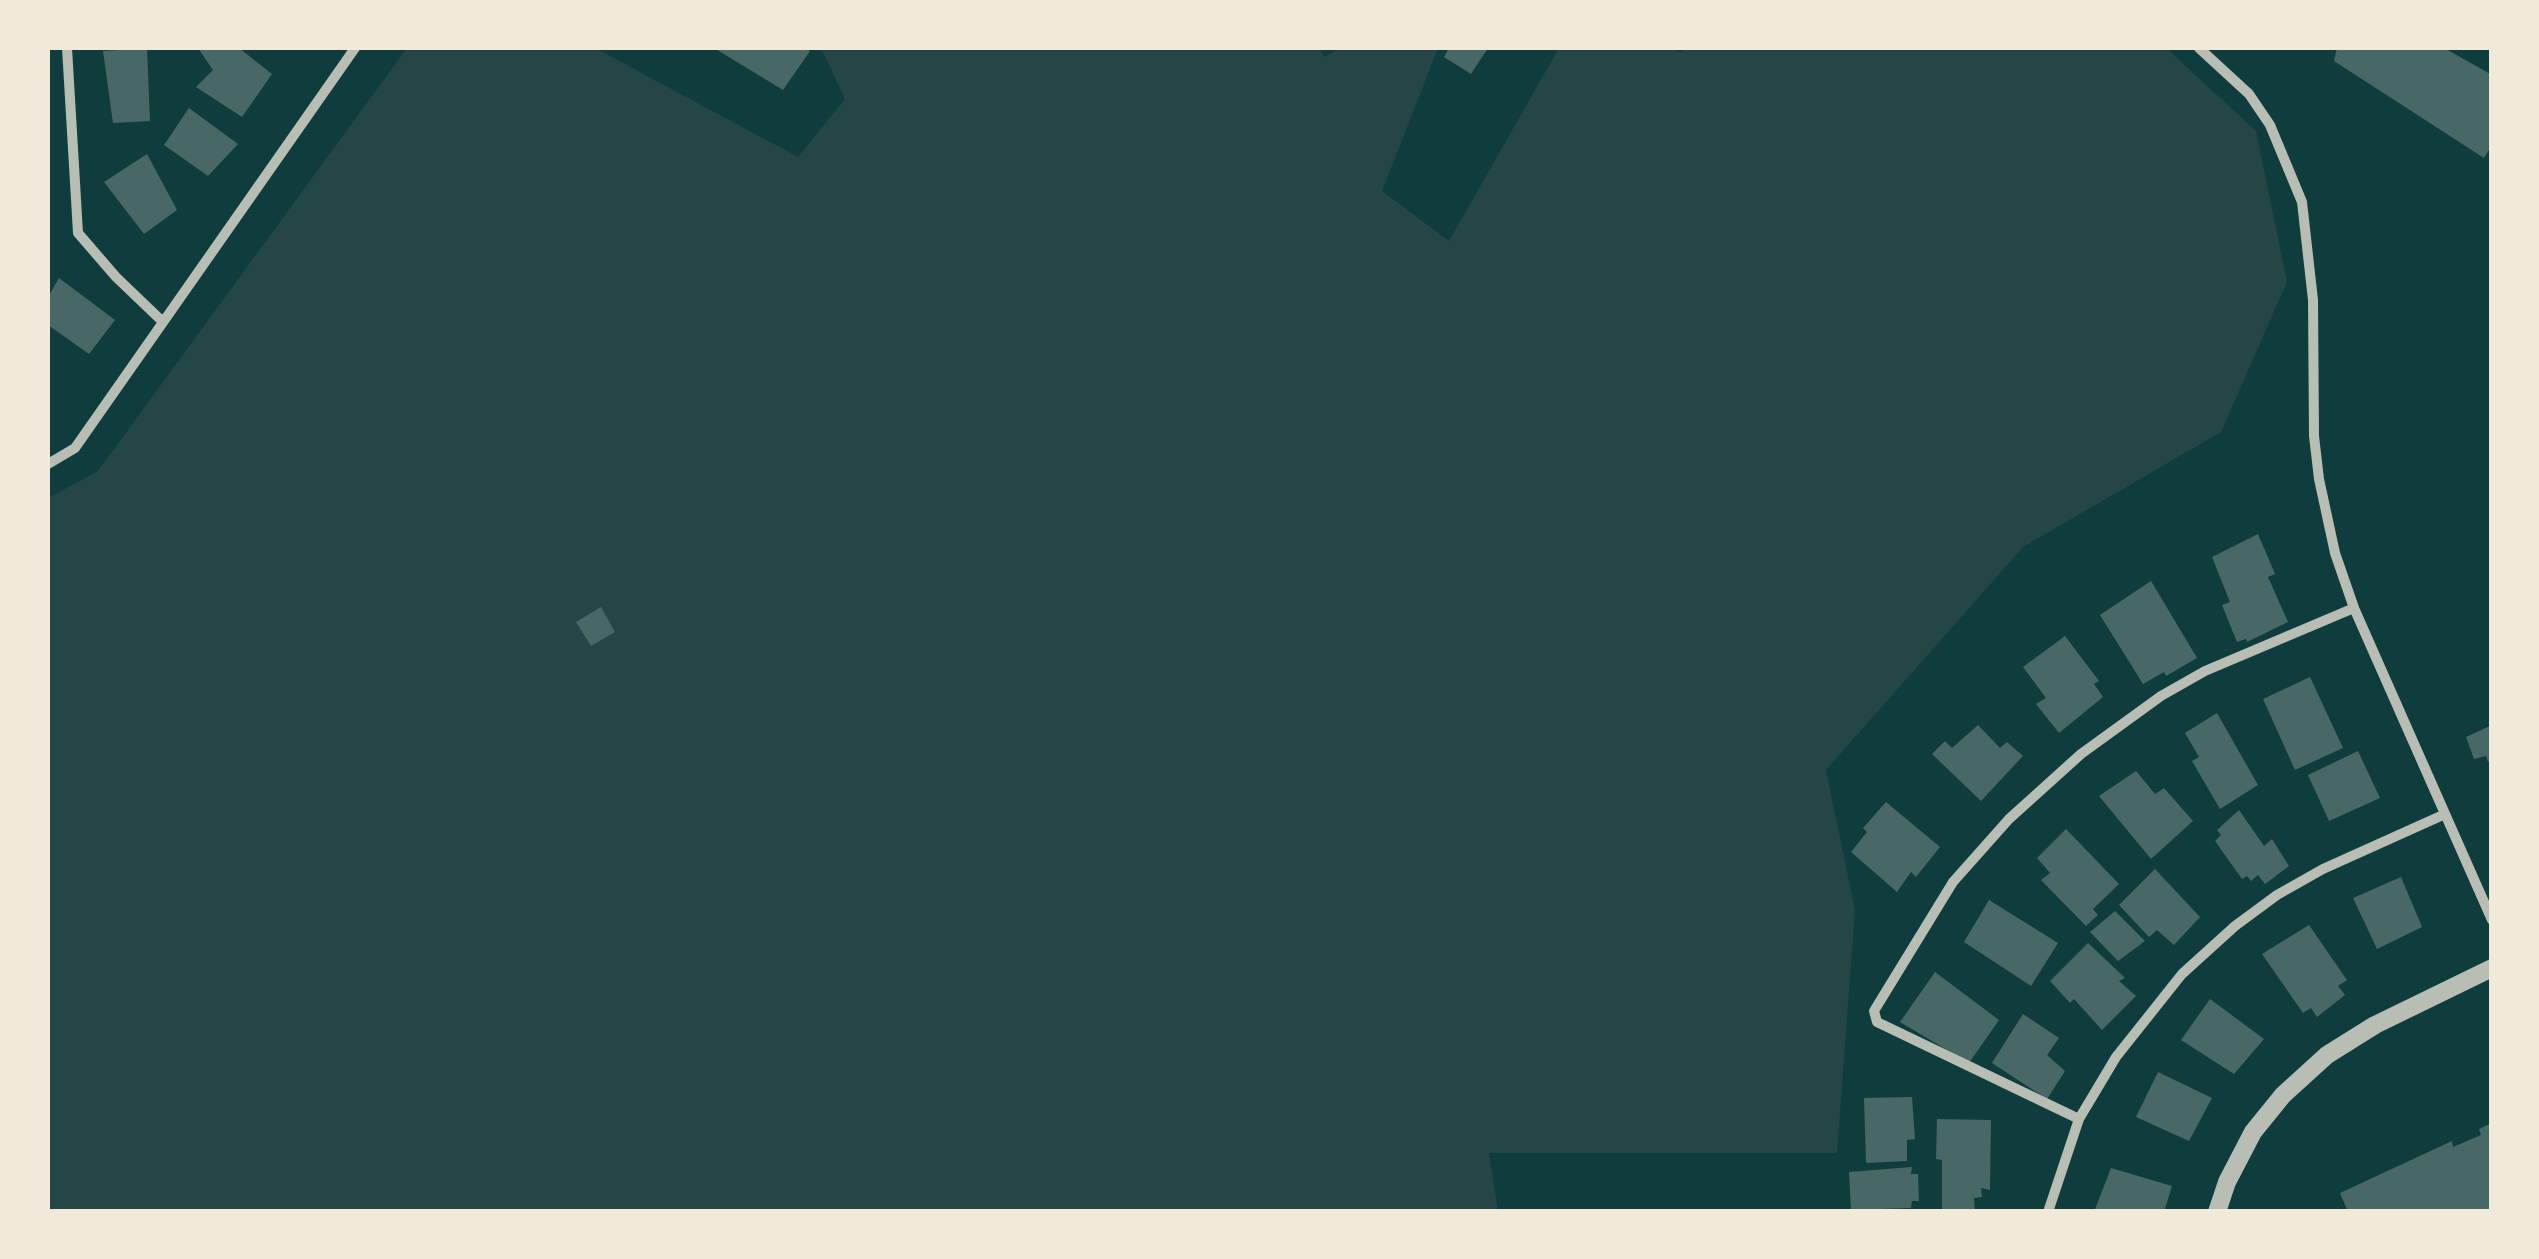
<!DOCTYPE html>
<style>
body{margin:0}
#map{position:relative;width:2539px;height:1259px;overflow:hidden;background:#0f3d3e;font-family:"Archivo Narrow",sans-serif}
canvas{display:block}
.frame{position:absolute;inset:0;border:50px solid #f1e9da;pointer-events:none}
</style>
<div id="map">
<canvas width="2539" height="1259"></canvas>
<div class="frame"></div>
</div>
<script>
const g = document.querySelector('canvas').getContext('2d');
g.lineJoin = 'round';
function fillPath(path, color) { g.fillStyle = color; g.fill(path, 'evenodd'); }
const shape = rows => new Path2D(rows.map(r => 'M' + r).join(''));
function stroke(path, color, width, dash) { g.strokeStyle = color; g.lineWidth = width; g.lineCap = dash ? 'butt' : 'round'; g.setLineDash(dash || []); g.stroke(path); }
const green = shape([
 [407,48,595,48,798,157,845,99,821,48,1318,48,1325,57,1340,48,1438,48,1382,191,1449,241,1559,48,1670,48,1681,52,1684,48,2166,48,2256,131,2287,282,2221,432,2023,547,1826,770,1855,910,1837,1153,1489,1153,1498,1212,48,1212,48,498,98,471]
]);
const building = shape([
 [147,48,150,121,113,123,103,51],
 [198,48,239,48,272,74,242,117,196,87,213,70],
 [714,48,804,48,810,51,783,90],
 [1449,48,1488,48,1471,74,1444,57],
 [2337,48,2444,48,2492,75,2492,145,2484,158,2334,61],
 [189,108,238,144,208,176,164,145],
 [147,154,177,210,144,234,104,182],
 [59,278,115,320,89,354,48,325,48,297],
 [2258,534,2275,574,2268,577,2288,622,2247,642,2246,639,2237,642,2222,605,2230,602,2212,557],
 [2151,581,2197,658,2166,676,2164,672,2143,684,2100,615],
 [601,607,615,632,591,646,576,622],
 [2065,636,2099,681,2094,684,2103,697,2059,733,2036,704,2046,698,2023,667],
 [2310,677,2343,748,2295,770,2263,699],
 [2217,713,2258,785,2220,809,2192,761,2199,757,2185,733],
 [1978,725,2000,748,2007,742,2023,756,1981,801,1932,754,1945,741,1952,748],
 [2492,725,2492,761,2488,762,2486,756,2474,759,2466,737],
 [2358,751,2380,798,2329,821,2308,775],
 [2136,771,2155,794,2164,788,2193,821,2151,859,2099,796],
 [1886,802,1940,847,1916,877,1911,872,1897,892,1851,852,1867,832,1863,828],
 [2239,810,2264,846,2272,839,2289,866,2265,884,2258,875,2251,881,2247,876,2242,879,2215,841,2221,835,2217,830],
 [2066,829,2119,884,2093,909,2098,915,2086,926,2041,880,2050,873,2037,858],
 [2155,869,2200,917,2174,945,2157,930,2149,937,2119,905],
 [2401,877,2422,927,2377,949,2353,898],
 [1989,900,2058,943,2031,986,1964,942],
 [2115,911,2145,941,2118,961,2090,932],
 [2309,925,2347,980,2338,986,2345,995,2317,1017,2311,1008,2303,1013,2262,954],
 [2088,943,2125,978,2119,981,2136,996,2102,1030,2074,999,2070,1003,2050,981],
 [1935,972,1999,1020,1969,1063,1900,1022],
 [2210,999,2264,1039,2234,1074,2181,1040],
 [2023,1014,2059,1038,2047,1055,2065,1071,2047,1099,1992,1063],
 [2158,1072,2212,1098,2189,1141,2136,1117],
 [1912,1097,1915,1139,1907,1140,1907,1161,1866,1163,1864,1098],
 [1937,1119,1991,1120,1990,1190,1981,1188,1982,1197,1974,1198,1975,1212,1942,1212,1942,1160,1936,1159],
 [2492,1123,2492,1212,2348,1212,2340,1193,2452,1141,2453,1147,2481,1135,2479,1129],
 [1912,1167,1911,1174,1918,1174,1919,1201,1912,1201,1911,1208,1851,1210,1849,1172],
 [2111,1168,2172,1186,2164,1212,2094,1212]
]);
const minor = shape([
 [67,48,78,233,116,277,163,322],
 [2199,48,2249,94,2270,125,2302,202,2313,300,2314,436,2319,479,2335,553,2354,608,2492,920],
 [48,464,75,448,355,48],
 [2079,1119,1877,1022,1874,1011,1953,882,2009,819,2081,754,2161,696,2205,671,2354,608],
 [2048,1212,2079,1119,2116,1057,2182,974,2235,926,2277,895,2323,869,2443,815]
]);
const tertiary = shape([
 [2217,1212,2227,1182,2253,1132,2283,1095,2327,1055,2375,1025,2492,968]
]);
fillPath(green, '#244646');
fillPath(building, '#486865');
stroke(minor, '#b8beb3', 10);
stroke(tertiary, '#b8beb3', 18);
</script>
